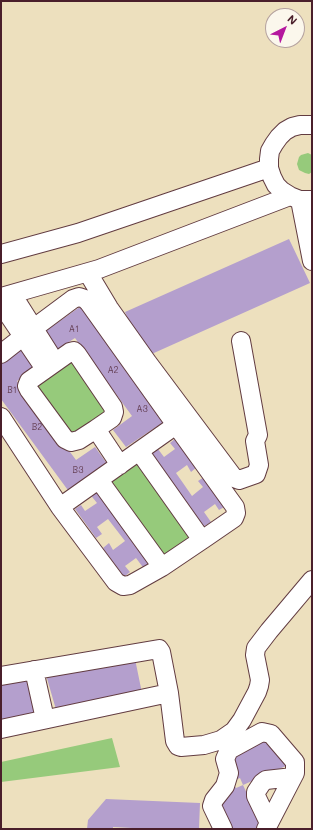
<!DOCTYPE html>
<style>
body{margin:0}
#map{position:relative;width:313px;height:830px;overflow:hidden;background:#ede0be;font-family:Mali,sans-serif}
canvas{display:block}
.frame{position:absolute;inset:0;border:2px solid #4a1f2b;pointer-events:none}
.north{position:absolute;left:265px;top:8px;width:40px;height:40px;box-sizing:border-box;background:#fbf7ec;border:1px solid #b4a19f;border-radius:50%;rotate:42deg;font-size:11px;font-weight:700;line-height:16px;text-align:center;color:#4a1f2b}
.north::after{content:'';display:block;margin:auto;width:14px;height:18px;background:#b5179e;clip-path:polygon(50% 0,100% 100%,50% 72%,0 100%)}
</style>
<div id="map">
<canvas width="313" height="830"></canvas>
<div class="frame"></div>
<div class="north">N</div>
</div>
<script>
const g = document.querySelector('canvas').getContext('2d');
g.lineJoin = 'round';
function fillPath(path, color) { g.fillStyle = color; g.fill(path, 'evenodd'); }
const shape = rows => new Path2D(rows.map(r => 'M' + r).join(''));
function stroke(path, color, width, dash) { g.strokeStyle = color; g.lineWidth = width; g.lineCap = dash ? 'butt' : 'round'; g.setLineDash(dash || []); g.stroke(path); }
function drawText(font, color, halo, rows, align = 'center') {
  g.font = font + ' Mali,sans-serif'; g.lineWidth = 3; g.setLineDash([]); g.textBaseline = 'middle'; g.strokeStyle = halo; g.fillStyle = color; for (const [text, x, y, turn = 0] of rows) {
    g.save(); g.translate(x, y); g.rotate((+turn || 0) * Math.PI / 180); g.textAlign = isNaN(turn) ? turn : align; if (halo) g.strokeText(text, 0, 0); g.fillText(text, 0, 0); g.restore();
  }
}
const green = shape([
 [308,153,312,155,312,172,309,174,305,173,299,170,297,164,299,157,301,155],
 [72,357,112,413,74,438,36,383],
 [140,460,193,536,164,555,109,482],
 [112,738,120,767,1,782,1,762]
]);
const building = shape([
 [289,239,310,283,145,357,125,312],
 [81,306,165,421,126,447,113,430,132,416,75,338,55,351,43,333],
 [22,348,36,367,17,381,32,401,76,460,95,447,108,465,70,493,1,399,1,364],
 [176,438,197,467,191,472,187,465,176,473,183,483,192,496,203,487,198,481,204,477,226,506,219,510,215,504,204,512,211,522,203,527,147,451,155,445,164,457,175,449,170,443],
 [97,488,153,564,145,570,136,558,125,566,130,572,124,577,103,548,109,543,113,550,125,541,108,519,97,527,102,534,96,538,75,509,81,505,85,511,97,503,89,493],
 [135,659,142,693,57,713,46,675],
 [31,673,40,713,1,721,1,679],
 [267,737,283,758,286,766,243,785,240,778,235,780,231,770,237,767,231,753],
 [234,785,236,788,243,785,263,828,226,829,214,803,228,797,224,789],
 [106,799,200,803,199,829,151,829,113,827,113,829,87,829,88,820]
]);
const minor = shape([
 [312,125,300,125,292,127,285,131,279,137,274,144,270,151,269,159,269,168,272,177,276,185,282,191,290,196,300,200,312,200],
 [300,200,312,261],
 [1,254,78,233,269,168],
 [88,273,109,308,148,363,234,478,239,480,256,474,259,465,255,441,258,435,241,341],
 [12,294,55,362],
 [1,297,99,269,290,196],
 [1,304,45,369],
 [1,354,34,328,73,299,79,297,85,299,89,303,176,425,235,507,236,513,234,518,202,540],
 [1,417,60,507,116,582,123,586,130,585,162,567,202,540,139,451],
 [96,429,79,440,71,442,65,439,29,390,27,386,29,381,70,352,74,351,77,354,113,407,114,412,112,418,96,429,120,465],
 [99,480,162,567],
 [60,507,176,425],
 [34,670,45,719],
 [1,676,159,649,161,652,169,693],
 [1,729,169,693,175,741,178,746,181,747,204,745,221,740,234,731,242,720,257,692,259,686,260,680,255,655,256,648,269,631,312,580],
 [269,823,256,796,256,792,262,783,266,780,293,777],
 [223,829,212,806,214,800,225,786,229,773,225,759,229,750,262,732,271,734,295,762,295,773,266,829]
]);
const numberNames = [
 ["A1",74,329],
 ["A2",113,370],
 ["B1",12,390],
 ["A3",142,409],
 ["B2",37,427],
 ["B3",78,470]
];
fillPath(green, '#96ca7b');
fillPath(building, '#b49fcd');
stroke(minor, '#623c41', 20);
stroke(minor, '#fff', 18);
drawText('9px', '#643f54', null, numberNames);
</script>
